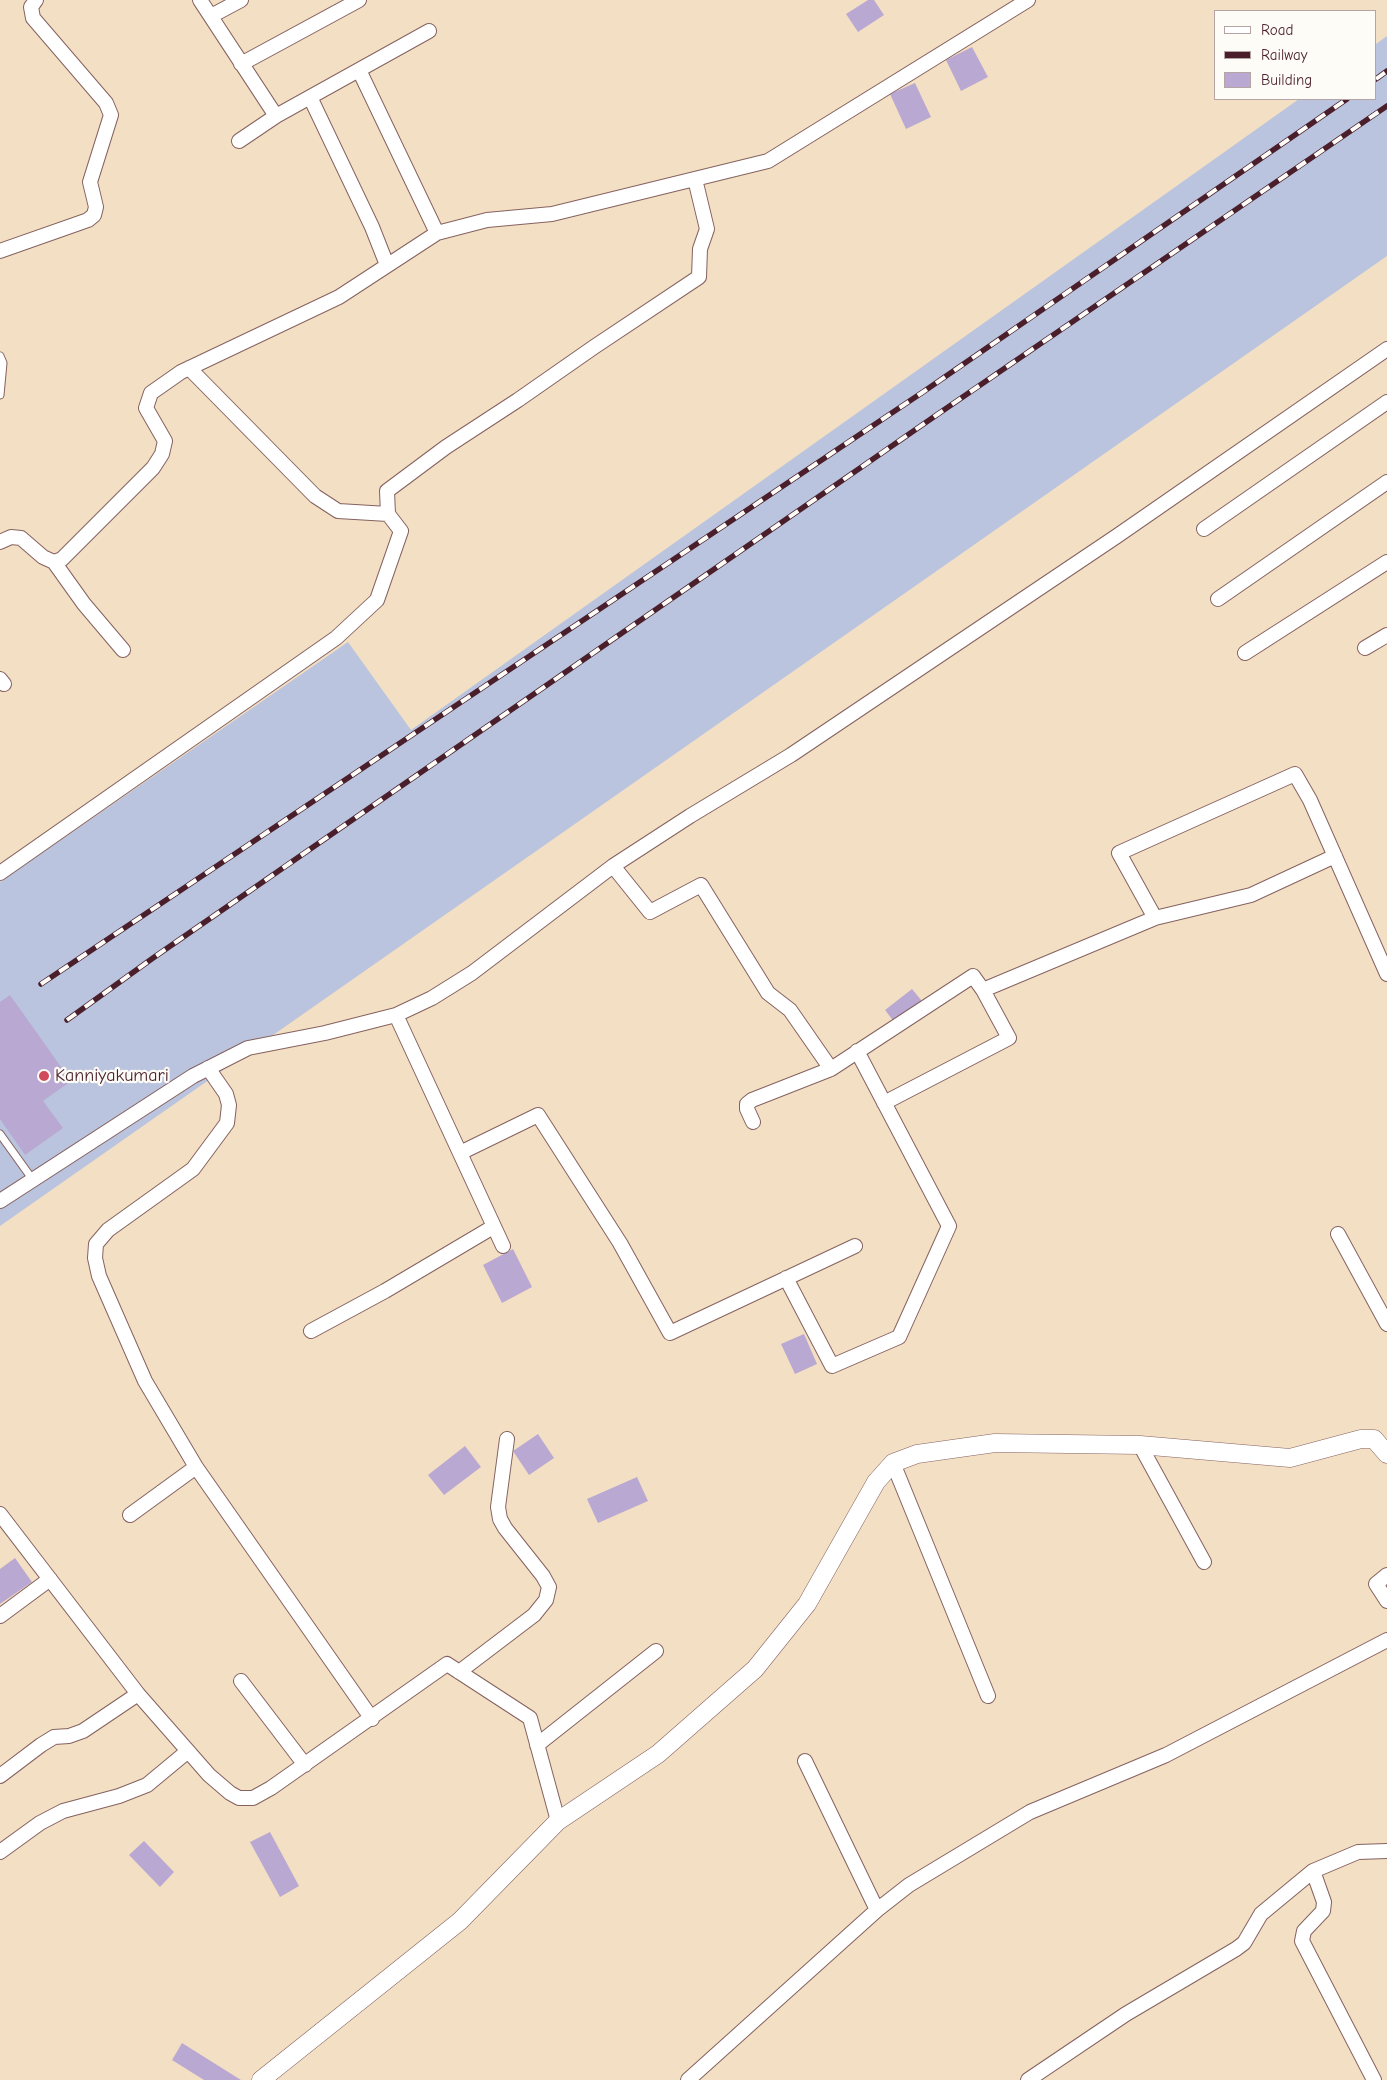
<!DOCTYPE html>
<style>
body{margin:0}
#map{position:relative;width:1387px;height:2080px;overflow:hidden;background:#f3dfc3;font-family:"Comic Neue",sans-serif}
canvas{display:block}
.legend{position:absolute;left:1214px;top:10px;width:162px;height:90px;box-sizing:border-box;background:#fdfcf7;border:1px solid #b5a4a5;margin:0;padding:6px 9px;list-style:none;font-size:15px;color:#4a1f2b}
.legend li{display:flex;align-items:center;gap:10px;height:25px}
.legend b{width:25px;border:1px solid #b5a4a5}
</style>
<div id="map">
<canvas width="1387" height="2080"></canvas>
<ul class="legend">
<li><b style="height:6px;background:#fff"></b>Road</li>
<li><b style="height:6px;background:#4a1f2b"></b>Railway</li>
<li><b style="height:14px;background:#b9a9d2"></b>Building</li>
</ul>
</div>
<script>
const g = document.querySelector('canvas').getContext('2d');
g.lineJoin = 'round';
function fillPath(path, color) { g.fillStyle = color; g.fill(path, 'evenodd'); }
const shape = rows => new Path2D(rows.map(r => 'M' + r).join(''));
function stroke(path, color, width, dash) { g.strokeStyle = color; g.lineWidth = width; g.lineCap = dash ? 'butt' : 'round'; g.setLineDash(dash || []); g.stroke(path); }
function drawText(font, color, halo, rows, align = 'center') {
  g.font = font + ' "Comic Neue",sans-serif'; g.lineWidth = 4.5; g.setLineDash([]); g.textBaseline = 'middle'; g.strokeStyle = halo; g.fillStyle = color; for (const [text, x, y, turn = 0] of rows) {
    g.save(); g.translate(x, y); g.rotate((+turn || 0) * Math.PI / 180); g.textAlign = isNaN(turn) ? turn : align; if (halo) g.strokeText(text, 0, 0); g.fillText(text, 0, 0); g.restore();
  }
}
const industrial = shape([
 [1387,36,1387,256,0,1226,0,882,348,642,411,730,1299,99,1376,99,1376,44]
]);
const building = shape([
 [868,0,874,0,884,15,858,32,846,14],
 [972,47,988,77,961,91,946,60],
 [915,83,931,117,906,129,890,94],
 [912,989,926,1006,898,1027,885,1010],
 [10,995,71,1081,43,1101,63,1128,25,1155,0,1119,0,1002],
 [513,1249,532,1287,502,1303,483,1265],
 [804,1334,817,1364,795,1374,781,1344],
 [538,1434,554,1458,529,1475,513,1451],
 [465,1446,481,1467,444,1495,428,1475],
 [637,1477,648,1501,598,1523,587,1499],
 [15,1558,32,1582,0,1604,0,1569],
 [270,1832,299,1886,280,1897,250,1842],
 [144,1841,174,1872,160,1887,129,1855],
 [182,2043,241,2080,204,2080,172,2060]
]);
const service = shape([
 [0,356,3,363,0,395],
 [0,1134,33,1180]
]);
const minor = shape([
 [200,0,276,116],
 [211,16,241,0],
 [241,64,359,0],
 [359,70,437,233],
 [310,97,372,227,387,265],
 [239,141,276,116,429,31],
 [0,251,88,220,94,215,96,207,90,182,111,115,106,103,33,18,31,7,36,0],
 [189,368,315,496,338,511,388,514],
 [1204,529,1387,402],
 [0,542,11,537,21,538,43,557,54,562,62,559,153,468,162,454,165,441,146,408,151,393,181,372,339,297,437,233,487,220,552,214,768,161,1028,0],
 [54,562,84,604,123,650],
 [1218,599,1387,482],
 [1365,648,1387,635],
 [1245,653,1387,562],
 [0,679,4,684],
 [613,866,650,912,701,885,768,993,790,1010,831,1069,973,976,983,990,1155,918,1119,853,1295,774,1310,800,1387,974],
 [0,873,336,638,377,600,401,531,388,514,387,491,446,447,518,400,594,347,699,277,700,249,707,229,695,179],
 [1155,918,1251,895,1335,856],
 [396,1015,503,1246],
 [884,1103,1009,1038,983,990],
 [753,1122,747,1109,747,1104,752,1100,831,1069],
 [460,1153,538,1115,620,1243,670,1333,855,1246],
 [0,1201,193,1076,248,1048,325,1033,396,1015,432,998,472,973,613,866,690,816,791,755,1117,536,1387,349],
 [1338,1234,1387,1324],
 [786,1278,832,1366,899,1337,949,1226,857,1051],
 [311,1331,385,1291,493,1227],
 [1140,1445,1204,1562],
 [893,1463,988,1696],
 [196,1467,145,1381,99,1276,95,1258,96,1244,108,1230,193,1169,227,1123,229,1105,226,1094,208,1068],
 [0,1514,138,1694,209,1775,230,1793,239,1798,253,1798,271,1788,447,1664,530,1718,558,1821],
 [130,1515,196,1467,372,1719],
 [1387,1575,1376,1584,1387,1601],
 [0,1616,50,1579],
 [459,1672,534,1615,546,1600,549,1587,543,1576,505,1528,500,1519,498,1507,507,1439],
 [241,1681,305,1765],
 [537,1745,656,1651],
 [805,1761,877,1910],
 [0,1776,41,1745,54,1737,69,1736,83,1731,138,1694],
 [0,1852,40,1823,63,1811,119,1796,147,1785,188,1751],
 [688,2080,877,1910,909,1885,1030,1812,1166,1755,1387,1640],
 [1028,2080,1126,2014,1236,1949,1244,1943,1261,1914,1313,1871],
 [1374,2080,1302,1941,1304,1931,1323,1911,1324,1902,1313,1871,1358,1852,1387,1851]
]);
const tertiary = shape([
 [261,2080,460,1921,558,1821,658,1754,755,1669,807,1604,876,1482,893,1463,917,1454,995,1443,1140,1445,1290,1458,1361,1439,1374,1439,1387,1454]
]);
const rail = shape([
 [1376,79,1387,71],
 [41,984,923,392,1347,99],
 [67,1020,153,958,938,414,1387,106]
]);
const markers = [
 [44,1076,6,"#d1495b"]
];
const poiNames = [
 ["Kanniyakumari",55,1076]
];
fillPath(industrial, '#bac4de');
fillPath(building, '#b9a9d2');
stroke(service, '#856260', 9);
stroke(minor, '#856260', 16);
stroke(tertiary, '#856260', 19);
stroke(service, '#fff', 7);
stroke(minor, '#fff', 14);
stroke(tertiary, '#fff', 18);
stroke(rail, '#4a1f2b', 5.5);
stroke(rail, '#fdfcf7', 4, [11]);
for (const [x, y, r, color] of markers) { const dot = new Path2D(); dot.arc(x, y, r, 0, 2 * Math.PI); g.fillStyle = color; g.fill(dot); stroke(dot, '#fdfcf7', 2); }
drawText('18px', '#4a1f2b', '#fdfcf7', poiNames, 'left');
</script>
